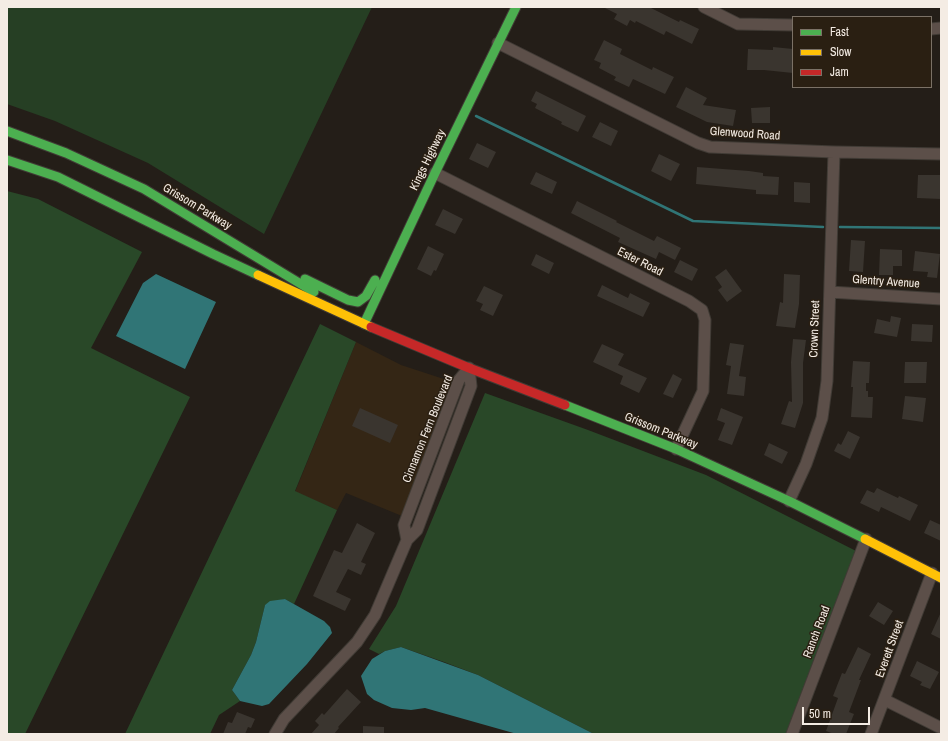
<!DOCTYPE html>
<style>
body{margin:0}
#map{position:relative;width:948px;height:741px;overflow:hidden;background:#241e18;font-family:"Archivo Narrow",sans-serif}
canvas{display:block}
.frame{position:absolute;inset:0;border:8px solid #f4ece4;pointer-events:none}
.legend{position:absolute;left:792px;top:16px;width:140px;height:72px;box-sizing:border-box;background:#2a1f12;border:1px solid #7b7166;margin:0;padding:5px 7px;list-style:none;font-size:12px;color:#f4ece4}
.legend li{display:flex;align-items:center;gap:8px;height:20px}
.legend b{width:20px;border:1px solid #7b7166}
.scale{position:absolute;left:802px;top:707px;width:68px;height:18px;box-sizing:border-box;border:2px solid #f4ece4;border-top:0;padding-left:5px;font-size:12px;line-height:14px;white-space:nowrap;color:#f4ece4;-webkit-text-stroke:3px #2a1f12;paint-order:stroke}
</style>
<div id="map">
<canvas width="948" height="741"></canvas>
<div class="frame"></div>
<ul class="legend">
<li><b style="height:5px;background:#4caf50"></b>Fast</li>
<li><b style="height:5px;background:#ffc107"></b>Slow</li>
<li><b style="height:5px;background:#c62828"></b>Jam</li>
</ul>
<div class="scale">50 m</div>
</div>
<script>
const g = document.querySelector('canvas').getContext('2d');
g.lineJoin = 'round';
function fillPath(path, color) { g.fillStyle = color; g.fill(path, 'evenodd'); }
const shape = rows => new Path2D(rows.map(r => 'M' + r).join(''));
function stroke(path, color, width, dash) { g.strokeStyle = color; g.lineWidth = width; g.lineCap = dash ? 'butt' : 'round'; g.setLineDash(dash || []); g.stroke(path); }
function drawText(font, color, halo, rows, align = 'center') {
  g.font = font + ' "Archivo Narrow",sans-serif'; g.lineWidth = 3; g.setLineDash([]); g.textBaseline = 'middle'; g.strokeStyle = halo; g.fillStyle = color; for (const [text, x, y, turn = 0] of rows) {
    g.save(); g.translate(x, y); g.rotate((+turn || 0) * Math.PI / 180); g.textAlign = isNaN(turn) ? turn : align; if (halo) g.strokeText(text, 0, 0); g.fillText(text, 0, 0); g.restore();
  }
}
const built = shape([
 [356,342,401,365,453,382,402,516,346,493,337,510,295,492]
]);
const green = shape([
 [7,7,372,7,264,234,148,163,55,121,7,104]
]);
const forest = shape([
 [7,191,38,199,142,252,91,348,190,397,25,734,7,734],
 [320,324,356,342,295,491,337,510,294,604,285,599,265,605,256,642,251,655,232,690,240,701,219,715,210,734,125,734],
 [485,393,588,430,706,475,860,553,788,734,594,734,478,675,444,662,401,647,385,651,379,654,369,649,396,606]
]);
const water = shape([
 [156,274,216,302,185,369,116,336,143,283],
 [285,599,324,621,330,627,332,633,307,664,269,704,262,706,240,701,232,690,251,655,256,642,265,605,270,601],
 [401,647,478,675,594,734,517,734,425,708,411,710,392,708,374,700,367,694,361,676,372,659,385,651]
]);
const stream = shape([
 [476,116,693,221,823,227],
 [840,227,941,228]
]);
const building = shape([
 [603,7,649,7,679,22,680,20,699,29,692,44,666,31,664,35,636,21,635,23,630,20,627,26,614,19,617,14],
 [604,40,622,49,620,54,652,70,653,67,674,77,665,94,633,79,629,87,614,80,616,77,599,68,601,63,594,60],
 [773,47,793,49,793,73,764,70,747,70,748,49,773,50],
 [686,87,707,98,703,105,736,110,733,126,707,122,676,107],
 [536,91,586,116,578,132,561,124,562,122,535,108,537,104,531,101],
 [770,107,770,123,752,123,751,108],
 [600,122,618,131,611,146,592,137],
 [477,143,496,152,488,168,469,159],
 [659,154,680,164,671,181,651,171],
 [697,167,749,171,763,173,763,176,779,177,778,195,756,194,756,190,696,184],
 [536,172,557,182,552,194,530,184],
 [918,175,941,175,941,199,917,198],
 [794,182,810,183,810,203,794,202],
 [577,201,617,221,616,222,654,241,657,236,681,248,675,260,659,252,656,259,618,242,620,238,571,213],
 [443,209,463,219,455,234,435,225],
 [851,240,865,241,863,272,849,271],
 [428,246,444,254,436,271,434,270,431,276,417,269],
 [880,249,902,250,902,266,893,266,893,275,879,275],
 [915,251,940,254,937,278,927,277,928,272,913,271],
 [536,254,554,263,549,274,531,265],
 [680,260,698,269,692,281,674,272],
 [726,269,742,291,727,302,718,290,722,287,715,277],
 [784,274,800,275,799,304,795,328,776,326,780,302,783,303],
 [602,285,628,298,630,293,650,303,643,317,597,296],
 [484,286,503,295,493,316,480,310,483,304,476,301],
 [891,316,901,318,897,337,874,333,877,319,890,322],
 [912,324,933,325,932,342,911,341],
 [793,339,806,340,803,363,803,403,795,428,781,424,789,401,792,402,791,362],
 [730,343,744,345,739,376,746,377,744,396,727,394,731,366,726,365],
 [602,344,624,354,618,365,647,378,639,393,620,384,623,376,593,362],
 [853,361,870,362,869,383,866,383,866,391,868,391,868,397,873,397,872,418,851,417,853,387,851,387],
 [905,362,927,362,926,383,904,383],
 [673,374,682,379,673,398,663,394],
 [905,396,926,398,923,422,902,419],
 [360,408,398,425,390,443,352,426],
 [721,408,743,417,732,445,718,440,725,423,717,420],
 [848,431,860,437,850,459,834,451,838,443,841,445],
 [769,443,788,452,782,464,764,455],
 [877,488,898,498,899,496,918,505,910,521,881,507,879,512,860,503,867,490,874,493],
 [930,520,941,525,941,541,924,533],
 [357,523,375,533,361,562,366,564,361,575,348,569,336,592,351,599,345,611,313,596,334,550,342,553],
 [878,602,893,611,884,625,869,616],
 [941,612,941,639,931,634],
 [858,647,871,654,859,680,861,680,849,712,854,714,846,734,834,734,826,731,838,698,833,696,842,673,845,674],
 [917,661,939,672,930,689,920,685,922,682,910,676],
 [347,689,361,702,338,727,339,728,334,734,311,734,319,725,315,721,322,713,324,715],
 [237,712,255,719,251,728,248,727,245,734,223,734,228,722,232,723],
 [363,726,384,727,384,734,363,734]
]);
const street = shape([
 [704,7,738,24,793,25],
 [931,29,941,28],
 [498,43,698,143,710,147,834,152,941,154],
 [435,173,689,301,702,310,705,320,703,391,676,449],
 [830,292,941,299],
 [789,501,806,464,822,418,827,381,834,152],
 [407,540,404,525,459,380,469,368],
 [885,700,941,728],
 [275,734,284,719,357,642,375,615,407,540,417,530,471,386,469,368],
 [792,734,866,539],
 [871,734,932,573]
]);
const fast = shape([
 [7,131,66,153,144,189,314,292],
 [7,160,58,177,213,254,258,275],
 [305,279,348,300,358,302,366,296,375,280],
 [364,324,435,173,516,7],
 [565,405,676,449,789,501,865,539]
]);
const slow = shape([
 [258,275,371,327],
 [865,539,941,578]
]);
const jam = shape([
 [371,327,469,368,565,405]
]);
const streetNames = [
 ["Glenwood Road",745,134,4],
 ["Kings Highway",428,160,-64],
 ["Grissom Parkway",197,207,31],
 ["Ester Road",640,262,27],
 ["Glentry Avenue",886,282,4],
 ["Crown Street",815,329,-88],
 ["Cinnamon Fern Boulevard",428,429,-68],
 ["Grissom Parkway",661,431,22],
 ["Ranch Road",817,632,-69],
 ["Everett Street",890,649,-70]
];
fillPath(built, '#342615');
fillPath(green, '#263f24');
fillPath(forest, '#294828');
fillPath(water, '#307576');
stroke(stream, '#307576', 2.5);
fillPath(building, '#3a352f');
stroke(street, '#403b35', 13);
stroke(fast, '#403b35', 11);
stroke(slow, '#403b35', 11);
stroke(jam, '#403b35', 11);
stroke(street, '#5c4f49', 11);
stroke(fast, '#4caf50', 9);
stroke(slow, '#ffc107', 9);
stroke(jam, '#c62828', 9);
drawText('12px', '#f4ece4', '#2a1f12', streetNames);
</script>
